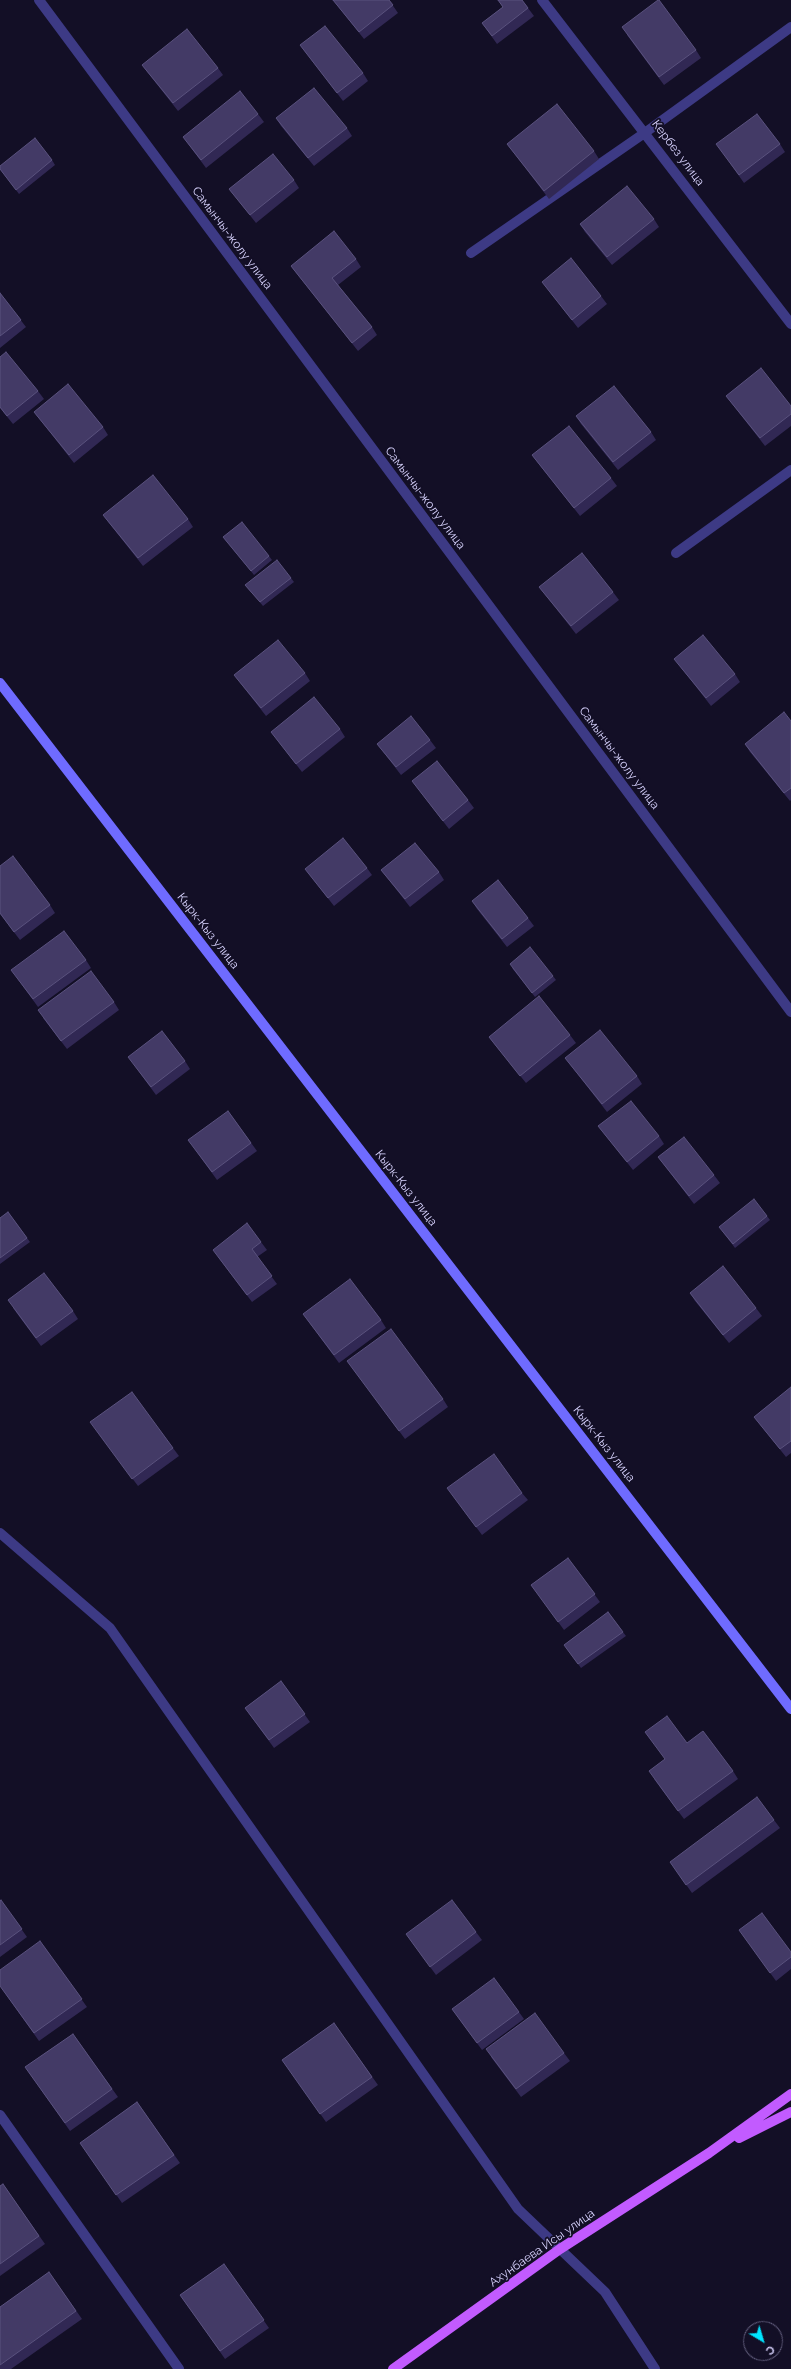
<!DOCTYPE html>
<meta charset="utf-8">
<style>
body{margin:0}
#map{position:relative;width:791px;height:2369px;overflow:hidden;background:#130f26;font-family:Raleway,sans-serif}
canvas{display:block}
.north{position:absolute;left:743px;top:2321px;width:40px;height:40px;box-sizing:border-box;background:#130f26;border:1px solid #625e7d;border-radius:50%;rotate:142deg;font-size:11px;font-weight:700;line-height:16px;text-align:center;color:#d9d4ff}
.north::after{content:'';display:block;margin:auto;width:14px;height:18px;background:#00e5ff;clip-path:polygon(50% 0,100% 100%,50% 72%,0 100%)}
</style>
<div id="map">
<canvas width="791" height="2369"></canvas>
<div class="north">С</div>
</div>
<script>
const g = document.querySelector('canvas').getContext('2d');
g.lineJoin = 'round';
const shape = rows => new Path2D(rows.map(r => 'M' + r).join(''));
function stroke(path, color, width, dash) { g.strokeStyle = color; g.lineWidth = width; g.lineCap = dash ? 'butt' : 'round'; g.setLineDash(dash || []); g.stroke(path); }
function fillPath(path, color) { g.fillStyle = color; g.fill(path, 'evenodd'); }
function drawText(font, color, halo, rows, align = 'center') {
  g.font = font + ' Raleway,sans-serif'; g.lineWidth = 3.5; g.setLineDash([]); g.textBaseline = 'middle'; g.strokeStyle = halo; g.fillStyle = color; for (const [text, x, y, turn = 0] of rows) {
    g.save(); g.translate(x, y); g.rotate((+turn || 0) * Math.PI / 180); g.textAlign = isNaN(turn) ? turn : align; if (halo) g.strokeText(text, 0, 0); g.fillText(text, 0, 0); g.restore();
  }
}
const street = shape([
 [39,0,791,1012],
 [542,0,791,324],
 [471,253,646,132,791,27],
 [676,553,791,470],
 [0,1533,110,1628,518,2209,605,2292,655,2369],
 [0,2115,179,2369]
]);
const secondary = shape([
 [0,683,791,1709]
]);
const primary = shape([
 [739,2138,791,2112],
 [393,2369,560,2249,709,2153,791,2094]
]);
const wall = shape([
 [333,0,389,0,398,13,364,39],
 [498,0,522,0,534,16,497,44,482,23,503,7],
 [627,35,696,50,701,58,664,85],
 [300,45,363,73,368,81,343,101],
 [142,65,218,68,223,75,178,111,148,73],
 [258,114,264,122,206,168,183,137],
 [276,118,347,128,352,136,314,166,281,126],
 [507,144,594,151,599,159,549,199],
 [780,144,785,152,744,183,722,152],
 [52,160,55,165,19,194,0,169],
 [294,180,299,188,256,223,229,189],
 [654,219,659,227,612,265,585,232,580,224],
 [356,259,361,267,338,285,372,327,377,335,358,351,297,274,291,266],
 [542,282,601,296,607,304,578,328],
 [0,293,26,327,0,348],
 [0,357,38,391,44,399,13,424,0,408],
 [726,396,791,406,791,426,765,446],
 [34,412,103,427,108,435,74,463],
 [576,416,651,432,656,440,618,470,581,424],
 [532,455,611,478,617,486,580,516,538,463],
 [103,515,188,519,193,527,143,566,109,523],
 [223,537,269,556,272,560,254,575],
 [291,578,294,582,263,606,245,585],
 [539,587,613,592,619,600,576,634],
 [674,659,735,674,740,682,711,706,680,666],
 [305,673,310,681,266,716,234,675],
 [791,721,791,800,790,801,750,752,745,744],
 [340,729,345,737,302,772,271,732],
 [430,740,436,748,401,775,377,744],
 [412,781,468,800,474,808,449,829],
 [0,866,50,905,55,913,20,940,0,914],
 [367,868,372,875,334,906,305,869],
 [381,870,439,872,444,880,410,907],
 [472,901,528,918,534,926,507,947,477,909],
 [86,960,91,968,38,1007,17,978],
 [512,968,553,976,556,980,535,997],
 [114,1002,119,1010,67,1049,43,1018],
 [570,1035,576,1043,526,1083,495,1045,489,1037],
 [565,1058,637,1076,642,1084,607,1112],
 [185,1061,190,1069,156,1095,134,1065],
 [228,1111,257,1151,217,1180,194,1148],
 [598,1126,659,1136,664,1144,633,1170],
 [658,1157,714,1175,720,1183,694,1204],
 [8,1212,30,1242,0,1264,0,1218],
 [767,1216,770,1220,735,1248,722,1231],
 [261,1242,267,1250,257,1257,277,1284,252,1302,218,1257],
 [690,1293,756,1308,762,1316,729,1343,695,1301],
 [13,1308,73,1311,78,1319,41,1346],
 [303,1314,381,1320,386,1328,339,1363],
 [353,1369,443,1399,448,1407,405,1439],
 [791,1387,791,1453,786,1457,754,1417],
 [96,1430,173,1448,179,1456,138,1486],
 [522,1493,528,1500,482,1535,453,1496],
 [568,1558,600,1602,564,1630,531,1585],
 [608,1612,626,1636,581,1668,564,1645],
 [281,1681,310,1722,274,1748,245,1708],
 [733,1771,738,1779,684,1819,654,1779],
 [774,1820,780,1828,692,1893,670,1862],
 [1,1900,27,1937,0,1957,0,1901],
 [739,1930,791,1952,791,1969,776,1981],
 [476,1932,482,1940,436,1975,406,1934],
 [40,1941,87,2007,39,2041,0,1986],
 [452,2009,519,2012,524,2019,482,2050],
 [334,2023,378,2085,326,2122,282,2060],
 [73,2034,118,2097,70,2131,25,2067],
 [564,2053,570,2061,521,2097,491,2057],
 [137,2102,180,2163,122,2203,80,2143],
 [3,2184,45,2244,0,2276,0,2186],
 [224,2264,269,2328,225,2359,180,2295],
 [49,2272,82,2319,11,2369,0,2369,0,2307]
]);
const building = shape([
 [333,0,389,0,393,5,359,32,333,0],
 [498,0,522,0,528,8,492,36,482,23,503,7,498,0],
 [658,0,659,0,696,50,659,77,622,27,658,0],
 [325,26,363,73,337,93,300,45,325,26],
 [187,29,218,68,173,103,142,65,187,29],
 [314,88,347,128,308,158,276,118,314,88],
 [240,91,258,114,201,160,183,137,240,91],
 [557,104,594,151,544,191,507,144,557,104],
 [757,114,780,144,739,175,716,144,757,114],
 [35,138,52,160,16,190,0,169,0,166,35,138],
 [273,154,294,180,250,215,229,189,273,154],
 [627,186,654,219,607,257,580,224,627,186],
 [334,231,356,259,332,278,372,327,352,343,291,266,334,231],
 [571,258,601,296,572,320,542,282,571,258],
 [0,293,21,320,0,336,0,293],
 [6,352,38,391,7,416,0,407,0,357,6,352],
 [761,368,791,406,791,414,760,438,726,396,761,368],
 [68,384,103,427,69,455,34,412,68,384],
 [614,386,651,432,613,462,576,416,614,386],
 [569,426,611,478,574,508,532,455,569,426],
 [153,475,188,519,138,558,103,515,153,475],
 [242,522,269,556,251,571,223,537,242,522],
 [582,553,613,592,571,626,539,587,582,553],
 [277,560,291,578,260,602,245,585,277,560],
 [703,635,735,674,706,698,674,659,703,635],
 [278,640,305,673,261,708,234,675,278,640],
 [314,697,340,729,296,764,271,732,314,697],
 [784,712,791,721,791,788,784,793,745,744,784,712],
 [411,716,430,740,396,767,377,744,411,716],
 [437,761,468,800,443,821,412,781,437,761],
 [343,838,367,868,328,898,305,869,343,838],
 [415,843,439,872,405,899,381,870,415,843],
 [13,856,50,905,14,932,0,913,0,866,13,856],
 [498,880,528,918,502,939,472,901,498,880],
 [64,931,86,960,33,999,11,970,64,931],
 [530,947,553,976,532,993,510,964,530,947],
 [91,971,114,1002,61,1041,38,1010,91,971],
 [539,996,570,1035,520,1076,489,1037,539,996],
 [600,1030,637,1076,602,1104,565,1058,600,1030],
 [162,1031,185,1061,151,1087,128,1057,162,1031],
 [631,1101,659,1136,627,1162,598,1126,631,1101],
 [228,1111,251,1143,212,1172,188,1140,228,1111],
 [684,1137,714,1175,689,1196,658,1157,684,1137],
 [754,1199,767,1216,733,1244,719,1227,754,1199],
 [8,1212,27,1238,0,1258,0,1218,8,1212],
 [247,1223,261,1242,252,1249,272,1276,247,1295,213,1250,247,1223],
 [723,1266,756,1308,723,1335,690,1293,723,1266],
 [44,1273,73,1311,36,1338,8,1300,44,1273],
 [350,1279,381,1320,334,1355,303,1314,350,1279],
 [391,1329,443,1399,399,1431,347,1361,391,1329],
 [791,1387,791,1441,780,1449,754,1417,791,1387],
 [132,1392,173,1448,132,1479,90,1422,132,1392],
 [494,1454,522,1493,476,1527,447,1488,494,1454],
 [568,1558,595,1594,558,1622,531,1585,568,1558],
 [608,1612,623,1632,578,1664,564,1645,608,1612],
 [281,1681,305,1714,269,1740,245,1708,281,1681],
 [667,1716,687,1743,703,1731,733,1771,678,1811,649,1771,665,1759,645,1732,667,1716],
 [757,1797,774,1820,686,1885,670,1862,757,1797],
 [1,1900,22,1929,0,1945,0,1901,1,1900],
 [452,1900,476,1932,430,1967,406,1934,452,1900],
 [762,1913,791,1952,791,1957,770,1973,739,1930,762,1913],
 [40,1941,82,1999,34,2033,0,1986,0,1970,40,1941],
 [494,1978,519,2012,477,2043,452,2009,494,1978],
 [535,2013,564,2053,516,2089,486,2049,535,2013],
 [334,2023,372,2077,320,2114,282,2060,334,2023],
 [73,2034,112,2089,65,2123,25,2067,73,2034],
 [137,2102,174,2155,116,2195,80,2143,137,2102],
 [3,2184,39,2236,0,2264,0,2186,3,2184],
 [224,2264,264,2320,220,2351,180,2295,224,2264],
 [49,2272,76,2311,0,2365,0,2307,49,2272]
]);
const streetNames = [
 ["Кербез улица",678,153,53],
 ["Самынчы-жолу улица",232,238,53],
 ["Самынчы-жолу улица",425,498,53],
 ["Самынчы-жолу улица",619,758,53],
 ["Кырк-Кыз улица",208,931,52],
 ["Кырк-Кыз улица",406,1188,52],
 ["Кырк-Кыз улица",604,1444,52],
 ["Ахунбаева Исы улица",542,2248,-35]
];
stroke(street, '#3d3a85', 10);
stroke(secondary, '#6f6bff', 10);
stroke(primary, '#c25bff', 10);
fillPath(wall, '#312854');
fillPath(building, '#433a66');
stroke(building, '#5a527e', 1);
drawText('12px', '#d9d4ff', '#130f26', streetNames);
</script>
